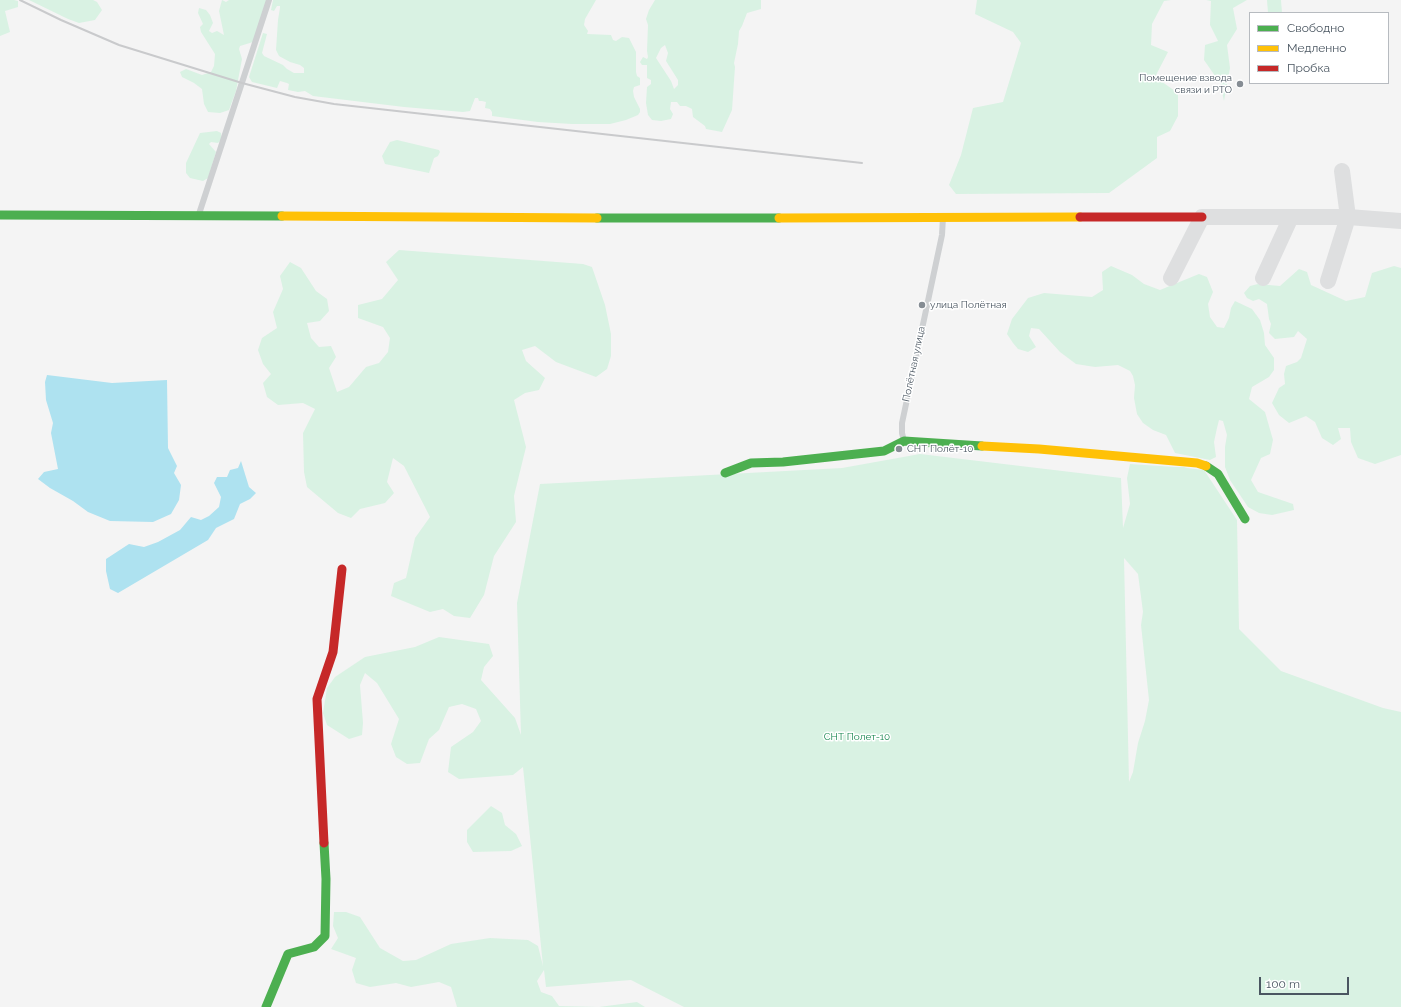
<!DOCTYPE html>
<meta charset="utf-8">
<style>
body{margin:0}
#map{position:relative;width:1401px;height:1007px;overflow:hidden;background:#f4f4f4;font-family:Raleway,sans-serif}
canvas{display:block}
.legend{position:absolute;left:1249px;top:12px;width:140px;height:72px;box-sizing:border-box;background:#fff;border:1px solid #b7bbc0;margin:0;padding:5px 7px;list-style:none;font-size:12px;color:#4a5661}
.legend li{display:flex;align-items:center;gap:8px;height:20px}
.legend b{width:20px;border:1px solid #b7bbc0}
.scale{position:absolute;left:1259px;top:977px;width:90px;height:18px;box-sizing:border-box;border:2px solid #4a5661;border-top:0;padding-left:5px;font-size:12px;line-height:14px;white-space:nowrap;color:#4a5661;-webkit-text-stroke:3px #fff;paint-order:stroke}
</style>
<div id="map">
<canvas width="1401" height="1007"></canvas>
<ul class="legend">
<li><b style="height:5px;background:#4caf50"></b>Свободно</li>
<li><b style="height:5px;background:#ffc107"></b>Медленно</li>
<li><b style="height:5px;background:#c62828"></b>Пробка</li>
</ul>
<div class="scale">100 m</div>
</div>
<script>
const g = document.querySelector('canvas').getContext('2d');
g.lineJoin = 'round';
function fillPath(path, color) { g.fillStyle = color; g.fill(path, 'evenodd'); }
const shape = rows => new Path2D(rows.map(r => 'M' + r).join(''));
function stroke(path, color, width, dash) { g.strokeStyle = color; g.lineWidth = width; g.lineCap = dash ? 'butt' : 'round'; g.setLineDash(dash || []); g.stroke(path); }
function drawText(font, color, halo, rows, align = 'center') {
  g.font = font + ' Raleway,sans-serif'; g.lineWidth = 3; g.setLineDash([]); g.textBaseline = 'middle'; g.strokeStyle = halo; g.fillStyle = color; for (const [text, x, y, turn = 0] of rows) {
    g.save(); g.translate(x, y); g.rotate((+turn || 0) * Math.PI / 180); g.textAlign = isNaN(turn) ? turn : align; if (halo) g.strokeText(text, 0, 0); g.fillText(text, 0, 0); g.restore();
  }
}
const green = shape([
 [0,0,14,0,18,1,18,7,5,11,10,32,0,36],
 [29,0,93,0,97,2,102,10,95,20,79,23,68,19],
 [222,0,226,2,229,0,267,0,253,42,240,46,239,49,242,59,236,91,229,110,220,113,208,112,204,104,202,89,194,83,182,77,180,72,186,69,202,75,211,72,214,66,215,54,201,32,200,27,203,24,198,13,199,8,206,10,210,15,213,23,209,31,212,33,217,31,224,35,219,11],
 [273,0,596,0,585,19,584,25,588,31,587,34,611,35,613,40,616,41,622,37,629,38,636,52,636,72,637,76,640,78,640,85,634,87,633,91,634,97,640,109,640,112,638,115,626,120,610,124,572,124,538,122,492,116,492,112,490,109,485,108,486,102,482,101,479,101,478,98,475,98,470,111,463,112,404,107,313,96,305,91,298,92,288,90,289,84,287,83,280,81,277,88,252,82,249,77,263,33,267,34,262,53,264,56,283,65,287,69,294,73,304,73,304,68,300,65,290,62,279,56,276,50,278,20,280,8,280,6,277,6,274,11,271,10],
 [655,0,761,0,761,9,747,13,742,26,739,31,738,44,734,63,735,67,732,110,722,132,706,129,705,126,693,117,692,109,686,106,680,106,677,102,671,102,670,109,673,114,671,119,661,121,652,120,648,115,646,103,647,87,651,84,651,80,647,78,647,65,642,65,640,62,643,57,647,59,648,57,647,51,648,25,646,19,649,10],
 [665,45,668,53,666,61,678,80,678,85,674,89,671,81,656,58,661,48],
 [977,0,1171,0,1164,1,1152,24,1151,45,1168,52,1155,77,1178,93,1178,116,1170,131,1157,137,1157,158,1109,193,956,194,949,185,961,155,973,108,1003,102,1021,43,1013,32,975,14],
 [1206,0,1247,0,1233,8,1237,29,1227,45,1230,68,1224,101,1220,83,1204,60,1205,45,1218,41,1210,25,1211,1],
 [1267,0,1281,0,1282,13,1268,13],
 [217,131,221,133,222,139,218,143,211,142,209,144,216,152,208,178,203,181,190,178,186,173,186,163,200,133],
 [397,140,439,150,440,152,438,156,434,158,429,173,385,164,382,156,390,142],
 [399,250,583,264,592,267,605,305,611,334,611,356,607,369,596,377,556,362,535,346,522,350,526,361,545,378,539,390,525,393,514,400,526,447,514,496,516,522,494,556,484,595,470,618,454,616,443,609,430,612,391,596,394,583,406,578,415,538,430,517,404,466,393,458,387,482,394,493,385,503,360,509,351,518,338,513,307,487,304,472,303,433,315,409,303,403,278,405,267,397,263,383,271,374,263,364,258,350,262,338,277,328,273,312,283,289,280,276,290,262,301,268,316,291,327,299,329,311,320,321,307,323,311,338,319,347,331,346,336,357,329,368,337,392,349,387,366,367,379,363,388,352,390,338,383,327,358,318,358,305,382,299,398,280,386,262],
 [1111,266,1132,275,1144,284,1160,290,1199,274,1207,277,1213,292,1208,304,1210,317,1217,327,1224,328,1229,318,1231,308,1235,301,1252,309,1260,320,1264,333,1265,345,1274,358,1274,370,1269,377,1252,387,1249,399,1265,412,1273,440,1270,454,1261,458,1251,480,1258,492,1293,504,1294,510,1272,515,1259,513,1248,507,1230,480,1225,467,1225,447,1227,435,1223,421,1219,420,1217,428,1214,442,1216,457,1210,460,1175,453,1166,435,1153,430,1143,423,1137,414,1134,398,1135,385,1133,376,1130,371,1118,365,1095,367,1076,364,1060,352,1039,329,1031,328,1029,336,1036,347,1028,352,1018,349,1013,343,1007,334,1012,319,1028,298,1044,293,1092,297,1103,290,1102,272],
 [1394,266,1401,268,1401,455,1375,464,1358,458,1351,442,1350,428,1338,428,1341,439,1333,445,1322,438,1315,422,1306,416,1289,423,1279,415,1272,403,1279,388,1285,384,1284,374,1286,366,1297,362,1301,358,1307,339,1298,331,1294,337,1275,339,1269,333,1271,324,1269,319,1267,304,1259,299,1253,301,1247,298,1244,293,1250,286,1258,284,1280,286,1299,269,1307,272,1311,285,1346,301,1365,297,1372,273],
 [920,454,1121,478,1123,528,1130,504,1127,478,1130,464,1175,467,1184,467,1187,468,1204,470,1237,520,1239,629,1281,671,1383,708,1401,712,1401,1007,684,1007,631,980,546,987,544,970,537,981,541,992,552,996,559,1006,599,1007,637,1002,645,1007,457,1007,451,987,439,982,411,987,396,983,370,987,356,983,352,970,356,958,331,949,338,938,333,926,334,912,346,912,360,917,380,948,403,961,416,960,451,944,490,938,528,940,538,946,543,966,523,767,513,775,459,779,448,772,451,747,473,732,481,721,476,709,462,704,449,707,439,730,429,739,420,763,407,764,396,757,391,744,399,719,377,683,365,673,360,685,363,723,362,735,349,739,327,725,323,713,327,688,335,677,365,657,415,647,439,637,489,644,493,656,484,667,481,680,515,718,521,735,517,603,540,484,842,468],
 [1124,558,1138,574,1143,612,1141,625,1149,700,1145,721,1138,743,1133,772,1129,782],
 [491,806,502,813,505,825,516,834,522,846,511,851,473,852,467,842,467,830]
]);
const water = shape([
 [47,375,112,383,167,380,168,448,177,466,174,473,181,485,179,500,171,514,153,522,110,521,88,512,73,501,50,488,38,479,44,472,58,469,51,433,53,423,46,400,45,382],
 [241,461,249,487,256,493,250,499,240,504,234,519,216,528,208,540,118,593,110,589,106,571,106,559,129,544,144,547,158,542,180,530,191,517,201,520,209,516,219,507,221,497,214,483,217,477,227,477,230,470,238,468]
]);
const taxiway = shape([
 [1171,278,1202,217,1348,217,1401,221],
 [1263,278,1291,217],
 [1328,281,1348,217,1342,171]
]);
const street = shape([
 [198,217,269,0],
 [904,441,902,433,902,423,942,235,943,217]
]);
const fast = shape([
 [0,215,282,216],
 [597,218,779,218],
 [1206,466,1218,474,1245,519],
 [725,473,751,463,783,462,884,451,904,441,982,446],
 [266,1007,288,954,314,947,325,936,326,879,324,843]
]);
const slow = shape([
 [282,216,597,218],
 [779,218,1080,217],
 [982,446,1039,449,1197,463,1206,466]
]);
const jam = shape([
 [1080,217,1202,217],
 [324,843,317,699,333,652,342,569]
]);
const rail = shape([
 [20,0,61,20,119,45,242,83,295,97,334,104,862,163]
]);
const markers = [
 [1240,84,4,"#868d94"],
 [922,305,4,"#868d94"],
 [899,449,4,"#868d94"]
];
const poiNames = [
 ["Помещение взвода",1232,78,"right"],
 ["связи и РТО",1232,90,"right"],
 ["улица Полётная",930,305],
 ["СНТ Полёт-10",907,449]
];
const streetNames = [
 ["Полётная улица",914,364,-78]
];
const parkNames = [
 ["СНТ Полет-10",857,737]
];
fillPath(green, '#d9f2e3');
fillPath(water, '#aee2f0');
stroke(taxiway, '#dedfe0', 16);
stroke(street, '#ced0d2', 6);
stroke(fast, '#4caf50', 9);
stroke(slow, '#ffc107', 9);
stroke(jam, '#c62828', 9);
stroke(rail, '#c9cacc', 2);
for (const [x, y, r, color] of markers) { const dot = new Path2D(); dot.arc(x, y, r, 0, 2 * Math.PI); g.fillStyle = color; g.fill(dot); stroke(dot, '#fff', 1.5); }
drawText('10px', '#4a5661', '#fff', poiNames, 'left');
drawText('10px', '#4a5661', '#fff', streetNames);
drawText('10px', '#17864f', '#fff', parkNames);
</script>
